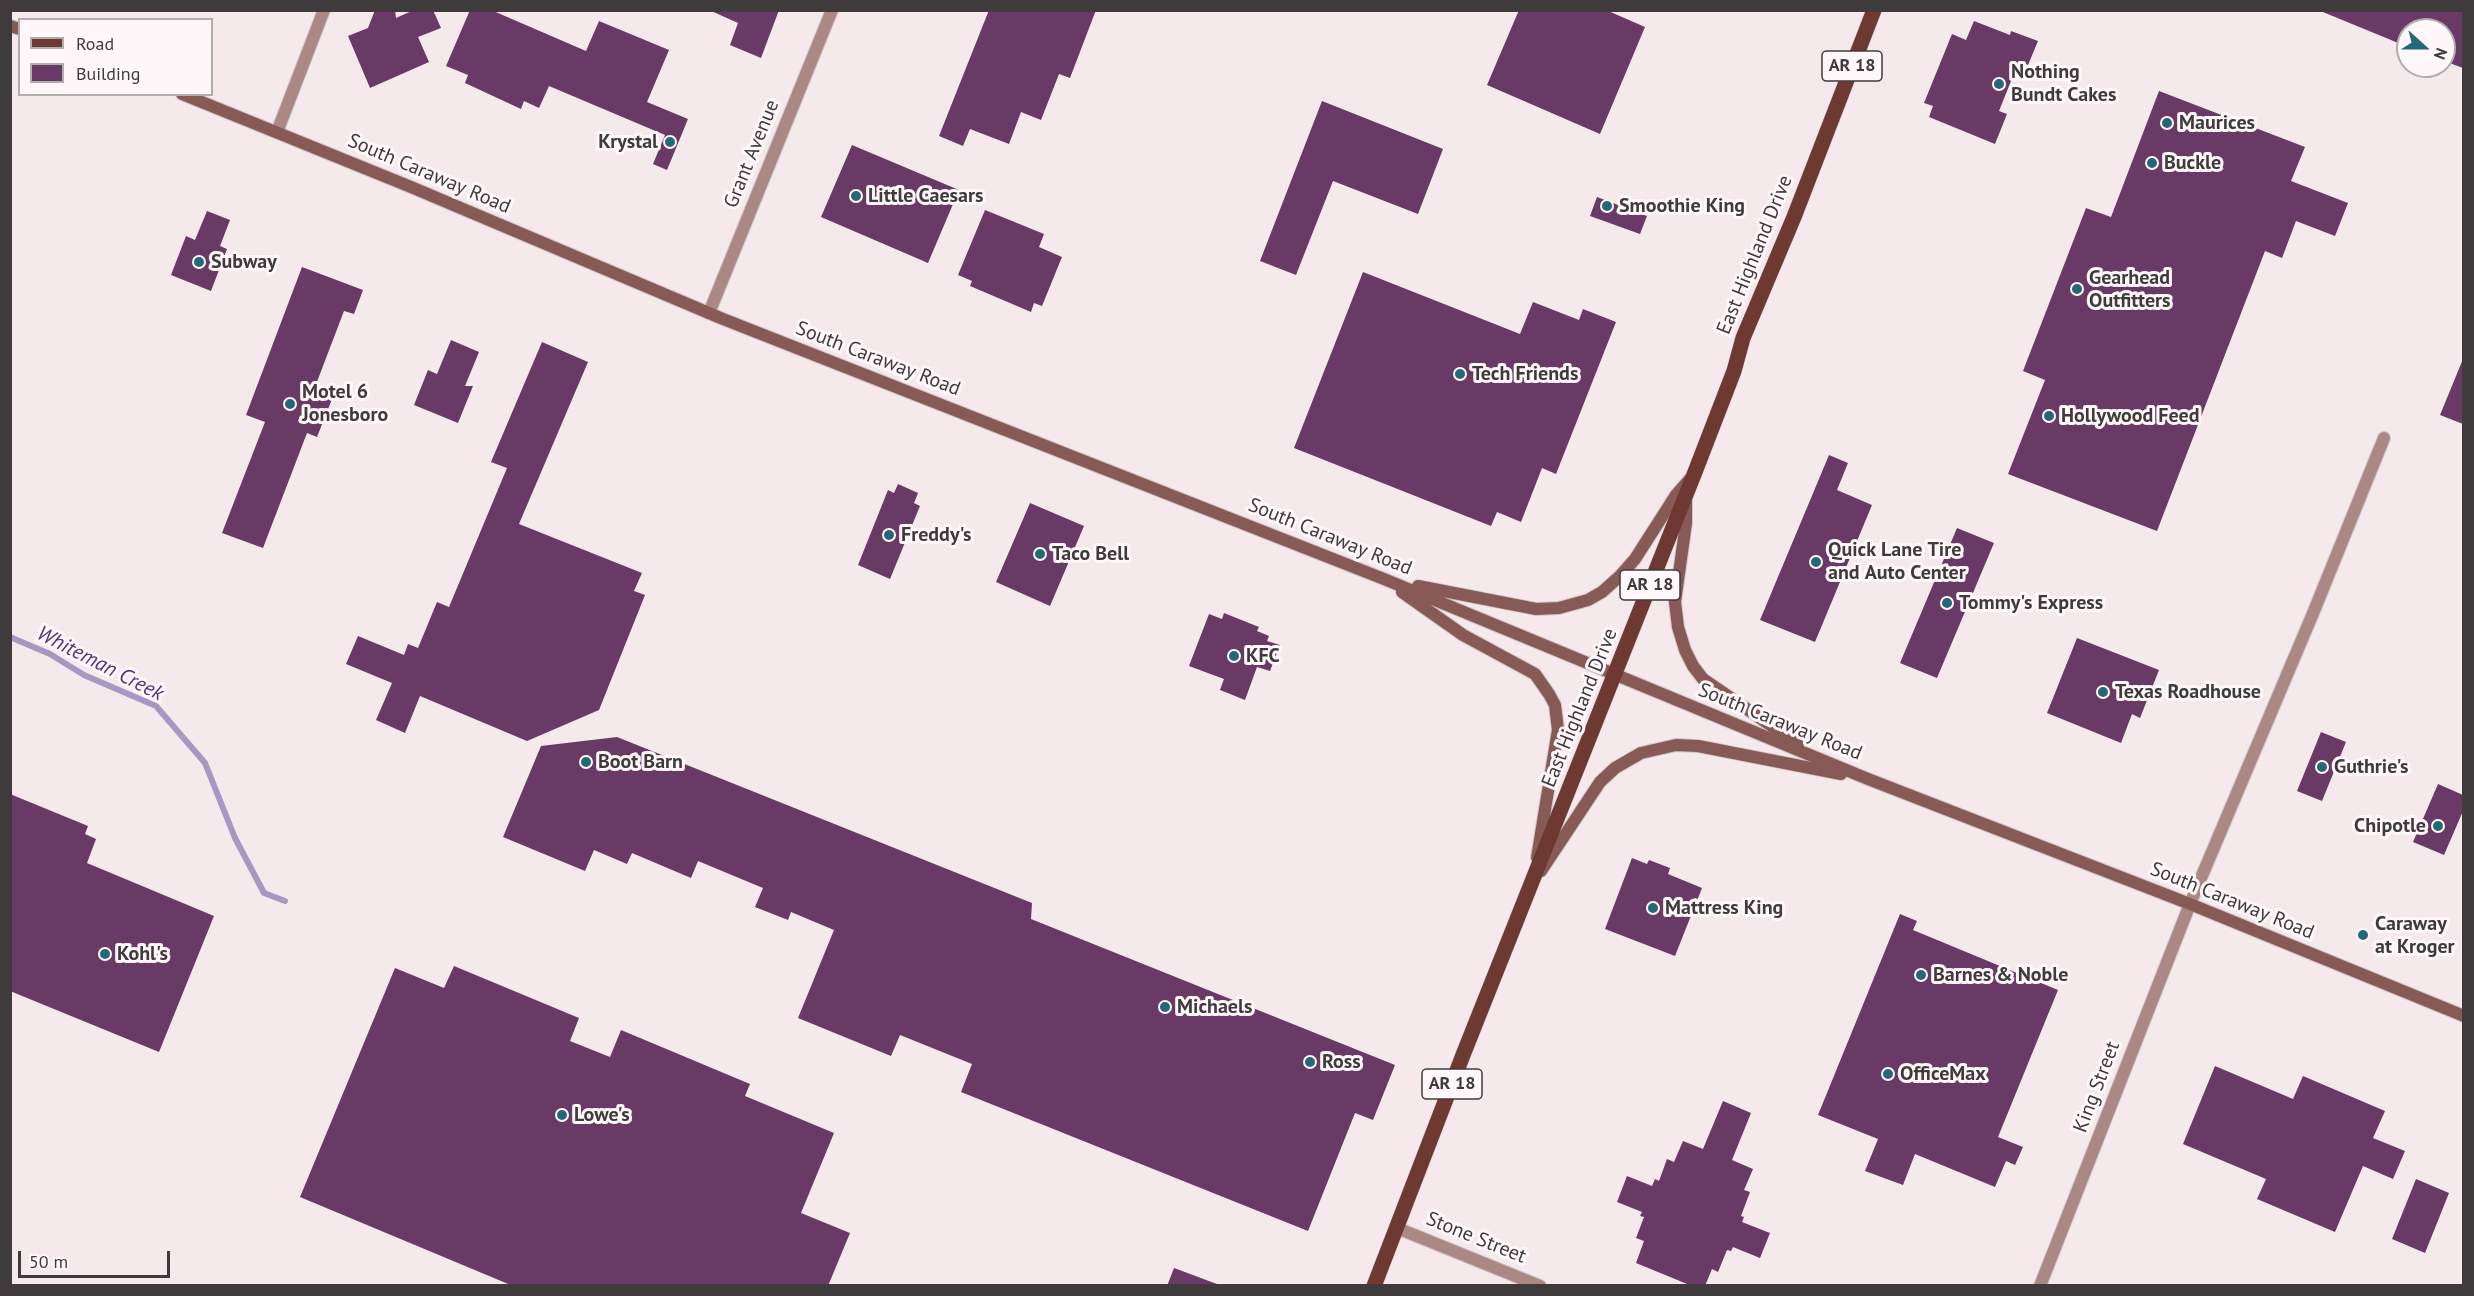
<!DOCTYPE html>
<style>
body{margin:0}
#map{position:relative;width:2474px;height:1296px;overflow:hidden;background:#f5e9ec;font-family:"PT Sans",sans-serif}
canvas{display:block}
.frame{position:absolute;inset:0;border:12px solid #3f3b3c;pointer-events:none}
.legend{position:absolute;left:18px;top:18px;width:195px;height:78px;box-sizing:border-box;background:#fff7f9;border:2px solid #b2acad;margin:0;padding:8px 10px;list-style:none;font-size:18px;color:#3f3b3c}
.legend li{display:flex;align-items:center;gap:12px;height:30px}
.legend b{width:30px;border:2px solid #b2acad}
.north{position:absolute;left:2396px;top:18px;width:60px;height:60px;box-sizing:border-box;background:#fff7f9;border:2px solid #b2acad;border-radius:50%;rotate:111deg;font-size:16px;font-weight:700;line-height:24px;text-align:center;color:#3f3b3c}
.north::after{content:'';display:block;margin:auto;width:21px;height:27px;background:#236878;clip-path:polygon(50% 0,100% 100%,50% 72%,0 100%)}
.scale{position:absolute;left:18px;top:1251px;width:152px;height:27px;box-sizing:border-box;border:3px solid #3f3b3c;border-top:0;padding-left:8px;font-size:18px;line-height:21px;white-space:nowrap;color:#3f3b3c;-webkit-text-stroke:4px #fff7f9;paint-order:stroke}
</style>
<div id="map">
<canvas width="2474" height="1296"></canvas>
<div class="frame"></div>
<ul class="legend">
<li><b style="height:8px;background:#6e3833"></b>Road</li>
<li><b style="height:16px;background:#693a65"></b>Building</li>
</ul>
<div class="north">N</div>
<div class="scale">50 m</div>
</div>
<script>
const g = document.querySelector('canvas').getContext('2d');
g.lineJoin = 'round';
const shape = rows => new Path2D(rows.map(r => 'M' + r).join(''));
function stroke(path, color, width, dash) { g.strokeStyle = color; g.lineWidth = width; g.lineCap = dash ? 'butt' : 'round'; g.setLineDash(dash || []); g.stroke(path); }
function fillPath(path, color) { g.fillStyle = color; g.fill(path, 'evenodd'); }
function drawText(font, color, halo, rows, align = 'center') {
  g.font = font + ' "PT Sans",sans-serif'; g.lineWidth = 6; g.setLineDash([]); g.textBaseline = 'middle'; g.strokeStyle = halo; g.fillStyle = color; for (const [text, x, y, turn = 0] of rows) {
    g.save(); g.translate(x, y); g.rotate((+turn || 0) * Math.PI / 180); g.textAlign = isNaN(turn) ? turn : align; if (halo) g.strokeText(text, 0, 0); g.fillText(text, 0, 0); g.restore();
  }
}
const stream = shape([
 [10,637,50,654,84,675,156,706,205,763,235,838,264,893,285,901]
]);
const building = shape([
 [375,10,395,10,396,18,414,10,433,10,441,28,418,37,429,62,370,88,348,36,368,28],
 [470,10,491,10,586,51,599,21,669,50,647,102,688,119,667,170,653,164,665,135,549,86,539,108,524,101,521,109,465,83,468,75,446,66],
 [709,10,779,10,761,58,730,45,738,23],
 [989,10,1096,10,1070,78,1059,74,1041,120,1021,112,1009,144,970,129,963,146,939,136],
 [1519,10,1606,10,1645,27,1600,134,1487,85],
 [2318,10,2463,10,2463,68,2444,61,2444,30,2408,30,2408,47],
 [1974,21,2010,35,2011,31,2038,41,2028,65,2019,61,1999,111,2007,114,1995,144,1929,117,1933,106,1924,103,1952,34,1966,40],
 [2159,91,2305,147,2291,181,2348,203,2335,236,2296,221,2282,258,2265,251,2157,531,2008,474,2045,380,2023,371,2086,208,2111,217],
 [1322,101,1443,149,1418,214,1333,181,1296,275,1260,261],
 [852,145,959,190,928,263,821,217],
 [1597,197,1647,216,1640,234,1590,216],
 [985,210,1044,234,1039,247,1062,257,1042,306,1034,303,1031,312,970,286,972,281,958,275],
 [207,211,230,220,220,246,227,249,211,291,171,275,186,236,195,240],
 [302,267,363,290,354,314,344,311,315,387,334,394,317,437,307,433,263,548,222,533,265,422,246,415],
 [1363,272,1520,334,1533,302,1579,320,1583,309,1616,322,1556,474,1542,468,1521,522,1497,512,1491,526,1294,448],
 [451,340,479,352,465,386,473,386,458,423,414,405,428,370,437,374],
 [542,342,588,362,519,524,642,573,634,591,645,595,599,710,527,741,420,696,405,733,376,720,392,683,346,664,358,636,404,655,408,644,418,648,437,602,449,607,507,468,491,462],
 [2463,359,2463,424,2440,415],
 [1829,455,1848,463,1837,490,1872,505,1815,642,1760,620],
 [898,484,918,493,914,503,920,506,890,579,858,565,888,490,894,493],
 [1030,503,1084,526,1050,606,996,582],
 [1957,528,1994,543,1937,678,1900,663],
 [1224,613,1259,627,1257,631,1269,636,1267,641,1280,645,1270,671,1257,667,1245,700,1220,690,1224,679,1189,666,1209,614,1222,619],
 [2077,638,2159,670,2140,718,2132,714,2121,743,2047,713],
 [2321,732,2346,742,2322,801,2297,791],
 [617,737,1032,903,1031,919,1395,1065,1373,1120,1355,1113,1308,1231,961,1092,972,1064,900,1035,891,1056,798,1018,834,930,791,912,788,920,755,907,763,888,698,861,691,878,632,853,627,864,594,850,585,871,503,837,541,746],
 [2438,784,2463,795,2463,811,2444,855,2413,842],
 [10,794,88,826,85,834,96,839,87,863,214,916,159,1052,10,991],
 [1632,858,1647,864,1649,860,1670,868,1668,874,1702,888,1675,956,1605,929],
 [1900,914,1917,921,1913,930,2058,990,1998,1137,2023,1147,2015,1165,2006,1161,1995,1187,1915,1154,1903,1185,1865,1171,1878,1139,1818,1115],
 [454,966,579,1018,570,1041,610,1057,621,1030,750,1084,745,1096,834,1133,801,1213,850,1233,828,1286,513,1286,300,1197,395,968,444,988],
 [2215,1066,2293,1099,2303,1076,2385,1111,2373,1138,2405,1151,2393,1179,2363,1166,2335,1232,2257,1199,2266,1179,2183,1144],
 [1723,1101,1751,1113,1732,1160,1753,1169,1744,1190,1750,1192,1741,1216,1744,1217,1742,1222,1770,1233,1760,1258,1733,1247,1731,1251,1727,1250,1718,1272,1712,1269,1705,1286,1692,1286,1636,1263,1644,1241,1636,1238,1644,1217,1640,1216,1642,1212,1617,1202,1627,1176,1652,1186,1655,1179,1659,1181,1667,1159,1674,1162,1683,1141,1703,1149],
 [2416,1179,2449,1193,2425,1253,2392,1239],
 [1174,1268,1217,1284,1217,1286,1167,1286]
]);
const street = shape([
 [277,132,324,10],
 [709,313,832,10],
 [1397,1228,1540,1286],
 [2040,1286,2190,904,2314,611,2384,438]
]);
const secondary = shape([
 [10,26,20,29],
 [182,94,411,187,723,319,1384,579,1868,779,2190,904,2464,1016],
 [1686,501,1686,523,1675,602,1678,627,1685,650,1693,666,1703,679,1798,744],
 [1418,586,1536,609,1559,608,1588,600,1602,592,1620,576,1635,559,1676,495,1690,479],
 [1402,592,1463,635,1535,674,1549,694,1555,705,1558,730,1537,858],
 [1541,871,1600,782,1615,768,1641,753,1676,745,1698,746,1841,774]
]);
const primary = shape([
 [1374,1286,1463,1055,1695,472,1734,371,1743,338,1794,217,1874,10]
]);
const markers = [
 [1999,84,6,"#236878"],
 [2167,123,6,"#236878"],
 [670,142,6,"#236878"],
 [2152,163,6,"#236878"],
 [856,196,6,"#236878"],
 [1607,206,6,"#236878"],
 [199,262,6,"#236878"],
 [2077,289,6,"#236878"],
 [1460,374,6,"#236878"],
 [290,404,6,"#236878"],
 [2049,416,6,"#236878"],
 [889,535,6,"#236878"],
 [1040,554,6,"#236878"],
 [1816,562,6,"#236878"],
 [1947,603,6,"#236878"],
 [1234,656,6,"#236878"],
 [2103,692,6,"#236878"],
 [586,762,6,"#236878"],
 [2322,767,6,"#236878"],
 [2438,826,6,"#236878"],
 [1653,908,6,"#236878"],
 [2363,935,6,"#236878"],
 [105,954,6,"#236878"],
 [1921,975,6,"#236878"],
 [1165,1007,6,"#236878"],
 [1310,1062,6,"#236878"],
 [1888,1074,6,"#236878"],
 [562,1115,6,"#236878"]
];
const shields = [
 [1852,66,60],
 [1650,585,60],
 [1452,1084,60]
];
const shieldNames = [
 ["AR 18",1852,66],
 ["AR 18",1650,585],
 ["AR 18",1452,1084]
];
const poiNames = [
 ["Nothing",2011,72],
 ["Bundt Cakes",2011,95],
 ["Maurices",2179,123],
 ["Krystal",658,142,"right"],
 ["Buckle",2164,163],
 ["Little Caesars",868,196],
 ["Smoothie King",1619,206],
 ["Subway",211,262],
 ["Gearhead",2089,278],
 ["Outfitters",2089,301],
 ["Tech Friends",1472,374],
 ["Motel 6",302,392],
 ["Jonesboro",302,415],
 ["Hollywood Feed",2061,416],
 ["Freddy's",901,535],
 ["Quick Lane Tire",1828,550],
 ["and Auto Center",1828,573],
 ["Taco Bell",1052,554],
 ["Tommy's Express",1959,603],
 ["KFC",1246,656],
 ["Texas Roadhouse",2115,692],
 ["Boot Barn",598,762],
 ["Guthrie's",2334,767],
 ["Chipotle",2426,826,"right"],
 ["Mattress King",1665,908],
 ["Caraway",2375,924],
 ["at Kroger",2375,947],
 ["Kohl's",117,954],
 ["Barnes & Noble",1933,975],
 ["Michaels",1177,1007],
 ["Ross",1322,1062],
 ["OfficeMax",1900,1074],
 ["Lowe's",574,1115]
];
const streetNames = [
 ["Grant Avenue",752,154,-68],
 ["South Caraway Road",429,174,23],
 ["East Highland Drive",1755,255,-68],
 ["South Caraway Road",878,359,21],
 ["South Caraway Road",1330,537,22],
 ["East Highland Drive",1580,708,-68],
 ["South Caraway Road",1780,722,22],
 ["South Caraway Road",2232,901,22],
 ["King Street",2097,1087,-69],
 ["Stone Street",1476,1238,22]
];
const waterNames = [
 ["Whiteman Creek",100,664,27]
];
stroke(stream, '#a896c3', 6);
fillPath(building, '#693a65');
stroke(street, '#d1c6c9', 14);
stroke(secondary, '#d1c6c9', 14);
stroke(primary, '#d1c6c9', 16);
stroke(street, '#aa8985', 12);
stroke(secondary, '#885a55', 12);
stroke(primary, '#6e3833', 15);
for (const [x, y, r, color] of markers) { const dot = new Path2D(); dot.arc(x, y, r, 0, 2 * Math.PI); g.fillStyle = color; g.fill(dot); stroke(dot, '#fff7f9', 2); }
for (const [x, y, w] of shields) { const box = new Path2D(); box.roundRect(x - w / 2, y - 15, w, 30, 4.5); g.fillStyle = '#fff7f9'; g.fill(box); stroke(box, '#3f3b3c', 1.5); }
drawText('bold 18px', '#3f3b3c', null, shieldNames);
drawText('bold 20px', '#3f3b3c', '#fff7f9', poiNames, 'left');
drawText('20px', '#3f3b3c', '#fff7f9', streetNames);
drawText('italic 21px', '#53337c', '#fff7f9', waterNames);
</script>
